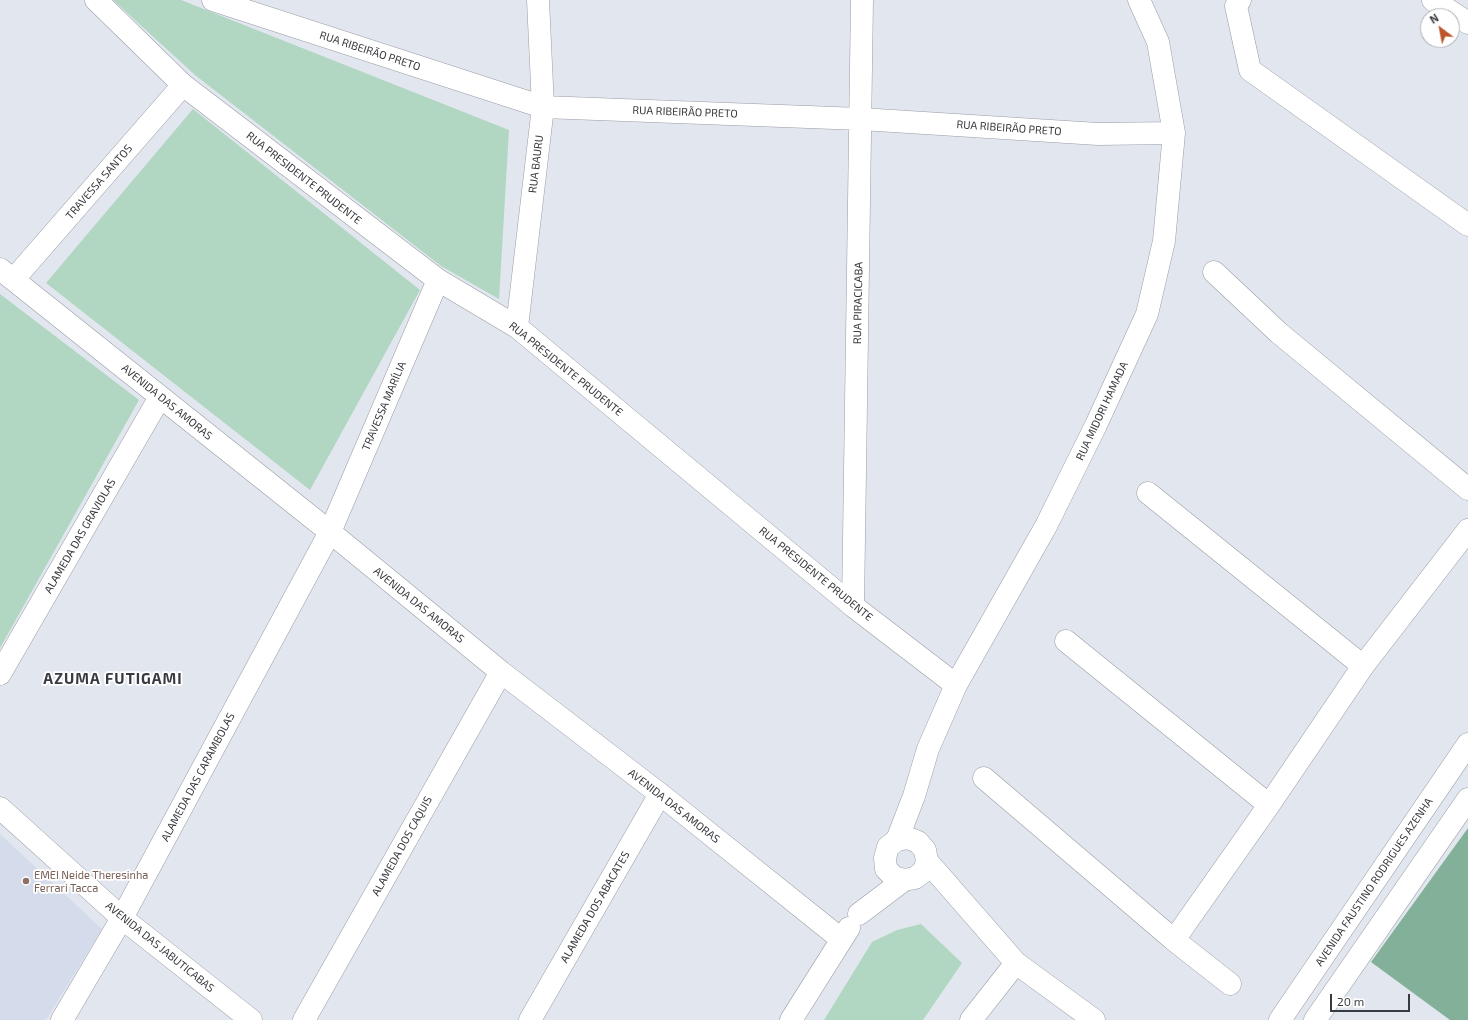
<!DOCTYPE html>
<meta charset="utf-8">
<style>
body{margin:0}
#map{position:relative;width:1468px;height:1020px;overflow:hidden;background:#e2e6ef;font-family:"Exo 2",sans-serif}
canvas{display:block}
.north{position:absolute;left:1420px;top:8px;width:40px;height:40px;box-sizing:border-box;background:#fff;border:1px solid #afb0b2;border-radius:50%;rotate:328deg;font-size:11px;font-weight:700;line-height:16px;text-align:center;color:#383a3e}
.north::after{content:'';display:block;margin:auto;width:14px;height:18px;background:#bd562c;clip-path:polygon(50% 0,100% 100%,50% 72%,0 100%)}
.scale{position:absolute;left:1330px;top:994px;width:80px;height:18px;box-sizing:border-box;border:2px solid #383a3e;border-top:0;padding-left:5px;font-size:12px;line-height:14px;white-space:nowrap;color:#383a3e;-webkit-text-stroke:3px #fff;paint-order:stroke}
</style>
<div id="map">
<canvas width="1468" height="1020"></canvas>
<div class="north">N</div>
<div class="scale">20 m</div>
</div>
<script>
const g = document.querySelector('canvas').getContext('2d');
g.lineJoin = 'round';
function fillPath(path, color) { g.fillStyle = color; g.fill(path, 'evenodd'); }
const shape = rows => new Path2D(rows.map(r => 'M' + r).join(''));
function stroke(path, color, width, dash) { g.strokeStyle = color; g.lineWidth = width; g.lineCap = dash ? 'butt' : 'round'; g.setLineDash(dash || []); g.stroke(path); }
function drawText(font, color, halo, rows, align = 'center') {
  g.font = font + ' "Exo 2",sans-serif'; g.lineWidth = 3.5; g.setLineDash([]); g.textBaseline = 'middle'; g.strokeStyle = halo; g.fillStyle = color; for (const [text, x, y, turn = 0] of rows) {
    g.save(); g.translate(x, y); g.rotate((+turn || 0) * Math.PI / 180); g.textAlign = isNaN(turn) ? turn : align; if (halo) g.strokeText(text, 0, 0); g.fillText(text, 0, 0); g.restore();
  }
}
const built = shape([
 [0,834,102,929,46,1020,0,1020]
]);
const green = shape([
 [113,0,181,0,509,130,499,299,441,266,195,75],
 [193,109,420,290,310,490,46,283],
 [0,294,139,400,0,648],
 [921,924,962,963,923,1020,824,1020,872,942,897,930]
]);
const forest = shape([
 [1468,828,1468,1020,1450,1020,1371,962]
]);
const minor = shape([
 [96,0,183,85,438,280,517,327,853,606,956,685],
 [213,0,543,107,861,119,1098,134,1174,133],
 [1240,0,1236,6,1250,70,1468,225],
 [1433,0,1468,23],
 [0,269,330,532,501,672,660,794,841,939],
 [1214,272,1279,333,1468,489],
 [14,279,183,85],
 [517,327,543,107,538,0],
 [1148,493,1363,666],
 [853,606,862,0],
 [1066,641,1269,805],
 [0,674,160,397],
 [984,778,1174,940,1230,984],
 [0,808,122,918,251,1020],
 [897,840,914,796,928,749,956,685,1046,526,1096,425,1147,314,1164,241,1174,133,1158,42,1139,0],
 [927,861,1016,963,1094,1020],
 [859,914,904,880,915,878,924,871,927,861,925,850,918,842,908,838,897,840,888,847,885,858,886,869,894,877,904,880],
 [1174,940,1269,805,1363,666,1468,530],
 [62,1020,122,918,330,532,438,280],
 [304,1020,501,672],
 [530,1020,660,794],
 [791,1020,849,928],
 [971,1020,1016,963],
 [1280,1020,1468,744],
 [1315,1020,1468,799]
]);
const markers = [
 [26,881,4,"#8d6e63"]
];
const streetNames = [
 ["RUA RIBEIRÃO PRETO",370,51,18],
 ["RUA RIBEIRÃO PRETO",685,112,2],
 ["RUA RIBEIRÃO PRETO",1009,128,4],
 ["RUA BAURU",536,164,-83],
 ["RUA PRESIDENTE PRUDENTE",304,178,38],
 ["TRAVESSA SANTOS",99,182,-49],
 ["RUA PIRACICABA",858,303,-89],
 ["RUA PRESIDENTE PRUDENTE",566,369,39],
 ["AVENIDA DAS AMORAS",167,402,39],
 ["TRAVESSA MARÍLIA",384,406,-67],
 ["RUA MIDORI HAMADA",1102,411,-65],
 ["ALAMEDA DAS GRAVIOLAS",80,536,-60],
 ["RUA PRESIDENTE PRUDENTE",816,574,39],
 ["AVENIDA DAS AMORAS",419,605,39],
 ["ALAMEDA DAS CARAMBOLAS",198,777,-62],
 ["AVENIDA DAS AMORAS",674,806,38],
 ["ALAMEDA DOS CAQUIS",402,846,-61],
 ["AVENIDA FAUSTINO RODRIGUES AZENHA",1374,882,-56],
 ["ALAMEDA DOS ABACATES",595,907,-60],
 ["AVENIDA DAS JABUTICABAS",160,947,39]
];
const educationNames = [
 ["EMEI Neide Theresinha",34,875],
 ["Ferrari Tacca",34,888]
];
const districtNames = [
 ["AZUMA FUTIGAMI",113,679]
];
fillPath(built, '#d4dceb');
fillPath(green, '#b1d7c2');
fillPath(forest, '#83b098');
stroke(minor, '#989ca4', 23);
stroke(minor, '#fff', 22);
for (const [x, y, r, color] of markers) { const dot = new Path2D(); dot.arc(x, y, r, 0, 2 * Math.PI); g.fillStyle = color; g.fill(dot); stroke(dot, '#fff', 1.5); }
drawText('11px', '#383a3e', '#fff', streetNames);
drawText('11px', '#785e54', '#fff', educationNames, 'left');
g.letterSpacing = '1px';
drawText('bold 15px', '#383b42', '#fff', districtNames);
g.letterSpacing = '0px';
</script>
